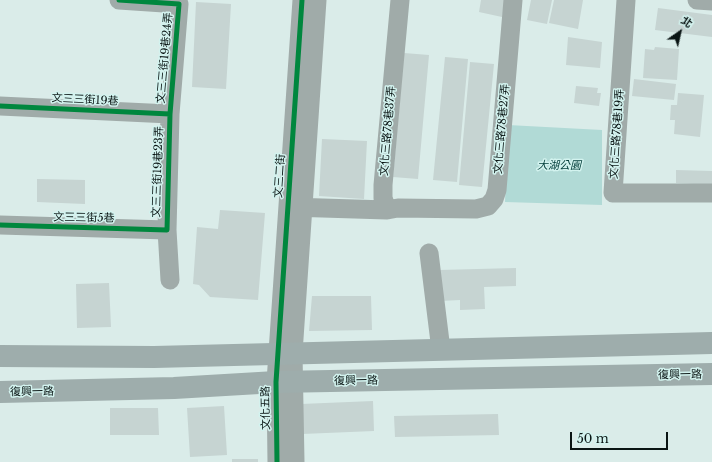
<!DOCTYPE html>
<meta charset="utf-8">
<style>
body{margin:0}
#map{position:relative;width:712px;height:462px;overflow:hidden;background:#daece9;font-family:"Libre Baskerville","Noto Sans TC",serif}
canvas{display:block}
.north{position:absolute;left:660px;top:12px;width:40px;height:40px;-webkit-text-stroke:3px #d3f3ef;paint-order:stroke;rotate:34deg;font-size:11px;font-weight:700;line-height:16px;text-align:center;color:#0a1514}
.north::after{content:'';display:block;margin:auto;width:14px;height:18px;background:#0a1514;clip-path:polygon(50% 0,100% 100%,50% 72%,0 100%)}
.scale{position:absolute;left:570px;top:432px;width:98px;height:18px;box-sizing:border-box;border:2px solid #0a1514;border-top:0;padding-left:5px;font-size:12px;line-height:14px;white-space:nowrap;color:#0a1514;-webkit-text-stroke:3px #d3f3ef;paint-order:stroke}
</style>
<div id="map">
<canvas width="712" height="462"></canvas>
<div class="north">北</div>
<div class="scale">50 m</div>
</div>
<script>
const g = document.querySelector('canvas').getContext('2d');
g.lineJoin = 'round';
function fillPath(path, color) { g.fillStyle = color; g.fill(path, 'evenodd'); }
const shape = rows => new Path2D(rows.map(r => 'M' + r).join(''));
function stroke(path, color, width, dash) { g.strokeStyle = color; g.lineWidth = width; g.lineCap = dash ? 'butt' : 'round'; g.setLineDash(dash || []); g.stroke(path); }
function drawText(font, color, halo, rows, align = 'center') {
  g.font = font + ' "Libre Baskerville","Noto Sans TC",serif'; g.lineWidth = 3; g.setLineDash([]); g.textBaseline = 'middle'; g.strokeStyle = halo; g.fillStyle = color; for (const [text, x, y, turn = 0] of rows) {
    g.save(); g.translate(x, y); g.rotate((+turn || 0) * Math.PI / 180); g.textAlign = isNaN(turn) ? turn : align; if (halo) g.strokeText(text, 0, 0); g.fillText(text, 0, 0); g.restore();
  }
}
const green = shape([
 [508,125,602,130,602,205,505,202]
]);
const building = shape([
 [481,0,506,0,502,17,479,12],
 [531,0,552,0,547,24,527,20],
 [554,0,583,0,578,29,549,23],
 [196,2,231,4,226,89,192,87],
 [658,8,712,15,712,37,655,30],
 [568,37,602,42,600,68,566,65],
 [655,47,679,49,677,80,643,78,645,49,654,50],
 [404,53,429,55,418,179,393,177],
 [445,57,468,59,457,182,433,180],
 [470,62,494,64,482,187,459,185],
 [634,79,676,84,674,100,632,96],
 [576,86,598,88,597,93,601,93,599,106,574,103],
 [678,93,704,95,700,137,674,134,675,120,670,120,671,105,677,105],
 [322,139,367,141,364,199,319,196],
 [676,170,712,171,712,185,676,183],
 [37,179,85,180,85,204,37,202],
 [220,210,265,213,258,300,210,297,199,285,193,284,197,227,218,229],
 [516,268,516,286,484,287,485,309,460,310,460,300,440,301,439,270],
 [109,283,111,327,77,328,76,284],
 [312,296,371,296,372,330,309,331],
 [373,401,374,431,302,434,301,404],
 [224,406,227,455,190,457,187,408],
 [110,408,158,408,159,435,110,435],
 [498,414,499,435,395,437,394,416],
 [232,459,258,459,258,462,232,462]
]);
const minor = shape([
 [119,0,179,4,170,114,167,230,170,280],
 [400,0,383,185,383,198,387,210,398,208,476,209,488,206,494,199,497,190,513,0],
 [626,0,613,193,712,193],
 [697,0,712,1],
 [0,106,170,114],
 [290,207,387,210],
 [0,225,167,230],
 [429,253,441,350],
 [277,462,276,382,302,0],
 [295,462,293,353,317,0]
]);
const major = shape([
 [0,356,154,357,712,343],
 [0,392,174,388,276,382,712,374]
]);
const cycleway = shape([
 [0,106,170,114],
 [0,225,167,230,170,114,179,4,119,0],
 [277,462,276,382,302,0]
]);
const streetNames = [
 ["文三三街19巷24弄",165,58,-85],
 ["文三三街19巷",85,100,3],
 ["文化三路78巷27弄",502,129,-85],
 ["文化三路78巷37弄",388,131,-85],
 ["文化三路78巷19弄",617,134,-86],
 ["文三三街19巷23弄",158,172,-88],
 ["文三二街",280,176,-86],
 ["文三三街5巷",84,218,1],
 ["復興一路",680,375,-1],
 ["復興一路",356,381,-1],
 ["復興一路",32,392,-1],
 ["文化五路",266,408,-91]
];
const parkNames = [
 ["大湖公園",559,166]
];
fillPath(green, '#b1dad6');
fillPath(building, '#c6d4d2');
stroke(minor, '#a0aba9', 19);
stroke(major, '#9eadac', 22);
stroke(cycleway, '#00873e', 5);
drawText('11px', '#0a1514', '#d3f3ef', streetNames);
drawText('italic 11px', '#05403c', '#d3f3ef', parkNames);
</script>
